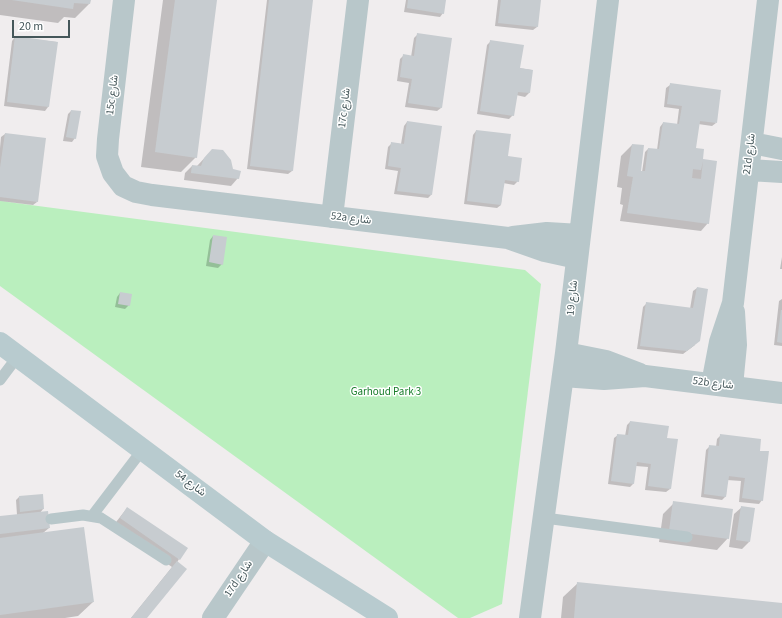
<!DOCTYPE html>
<meta charset="utf-8">
<style>
body{margin:0}
#map{position:relative;width:782px;height:618px;overflow:hidden;background:#f0edee;font-family:"Source Sans 3",sans-serif}
canvas{display:block}
.scale{position:absolute;left:12px;top:20px;width:58px;height:18px;box-sizing:border-box;border:2px solid #45575a;border-top:0;padding-left:5px;font-size:12px;line-height:14px;white-space:nowrap;color:#45575a;-webkit-text-stroke:3px #fff;paint-order:stroke}
</style>
<div id="map">
<canvas width="782" height="618"></canvas>
<div class="scale">20 m</div>
</div>
<script>
const g = document.querySelector('canvas').getContext('2d');
g.lineJoin = 'round';
function fillPath(path, color) { g.fillStyle = color; g.fill(path, 'evenodd'); }
const shape = rows => new Path2D(rows.map(r => 'M' + r).join(''));
function stroke(path, color, width, dash) { g.strokeStyle = color; g.lineWidth = width; g.lineCap = dash ? 'butt' : 'round'; g.setLineDash(dash || []); g.stroke(path); }
function drawText(font, color, halo, rows, align = 'center') {
  g.font = font + ' "Source Sans 3",Vazirmatn,sans-serif'; g.lineWidth = 3; g.setLineDash([]); g.textBaseline = 'middle'; g.strokeStyle = halo; g.fillStyle = color; for (const [text, x, y, turn = 0] of rows) {
    g.save(); g.translate(x, y); g.rotate((+turn || 0) * Math.PI / 180); g.textAlign = isNaN(turn) ? turn : align; if (halo) g.strokeText(text, 0, 0); g.fillText(text, 0, 0); g.restore();
  }
}
const green = shape([
 [0,201,525,270,541,284,502,604,470,618,458,618,0,286]
]);
const shadow = shape([
 [0,0,90,0,89,4,75,18,64,17,58,23,0,15],
 [163,0,216,0,196,157,181,172,141,167],
 [267,0,312,0,292,171,288,174,247,169],
 [406,0,445,0,443,13,440,17,404,12],
 [498,0,540,0,537,27,533,30,495,26],
 [418,34,441,108,437,111,405,107,409,83,397,81,400,59,404,55,411,57,414,38],
 [15,37,57,42,48,107,45,111,4,106,12,41],
 [491,41,519,68,532,70,529,93,525,97,516,95,513,115,509,119,477,114,487,45],
 [670,85,716,123,712,126,698,124,695,149,701,163,703,160,708,223,701,231,620,221,623,205,620,204,622,188,617,187,621,156,632,145,640,172,642,172,645,152,648,149,657,150,660,127,663,123,677,125,679,109,664,107,666,88],
 [71,111,75,138,72,142,63,141,68,114],
 [407,122,431,195,428,198,394,194,398,171,385,169,388,147,392,143,401,144,404,126],
 [476,131,506,157,518,181,514,185,503,183,501,205,497,208,464,204,473,135],
 [5,134,37,202,33,205,0,201,0,148,1,137],
 [212,150,238,178,231,186,184,180,185,173,192,166,197,166],
 [213,236,222,264,218,268,206,266,210,240],
 [782,257,782,269,780,269],
 [697,288,695,345,683,354,637,349,643,307,647,303,690,309,693,291],
 [120,293,129,305,125,309,115,307,117,297],
 [782,299,782,346,774,345,779,301],
 [630,422,666,439,670,489,666,492,645,490,648,467,636,466,633,484,630,487,608,484,614,438,618,435,625,436,627,425],
 [721,435,759,451,762,500,759,504,739,502,741,481,727,480,726,496,722,500,701,497,706,450,710,446,716,447,717,439],
 [19,497,43,509,40,513,49,528,43,533,93,602,78,616,65,618,0,618,0,517,17,515,16,500],
 [674,503,728,538,717,550,659,542,663,514],
 [742,507,749,542,742,549,729,547,734,514],
 [127,508,179,559,146,618,131,618,172,567,113,526],
 [578,583,782,604,782,618,561,618,563,597]
]);
const building = shape([
 [12,0,91,0,90,4,74,3,73,9],
 [175,0,217,0,197,158,155,152],
 [269,0,313,0,293,171,250,166],
 [408,0,446,0,444,14,407,8],
 [501,0,541,0,538,27,498,23],
 [417,33,452,38,442,108,408,103,412,79,400,77,403,54,414,56],
 [15,36,58,42,49,107,7,102],
 [490,40,524,45,520,68,533,70,530,93,518,92,514,116,480,111],
 [670,83,721,90,717,123,700,121,696,148,704,149,703,159,717,161,709,224,627,213,633,177,627,176,632,144,644,145,641,171,645,171,648,148,659,149,663,122,679,124,682,106,667,104],
 [703,161,701,179,692,178,693,169,701,170],
 [71,110,81,111,76,139,66,137],
 [407,121,442,126,432,195,397,191,401,168,388,166,391,142,404,144],
 [476,130,511,134,508,156,522,158,519,182,505,180,501,205,467,201],
 [5,133,46,138,38,202,0,197,0,168],
 [212,149,223,150,231,160,233,169,241,171,239,179,191,173,192,165,201,166,204,158],
 [213,235,227,237,223,265,209,262],
 [697,287,708,289,700,341,687,351,640,346,646,302,693,308],
 [120,292,132,294,130,306,118,304],
 [781,310,782,310,782,343,777,342],
 [630,421,669,426,667,438,678,439,671,489,648,486,651,464,637,462,634,484,611,481,617,434,628,435],
 [720,434,761,439,760,451,769,451,763,501,742,498,745,478,729,476,726,497,704,494,709,445,719,446],
 [43,494,44,509,20,512,19,496],
 [673,501,733,509,729,539,669,531],
 [741,506,755,508,750,542,736,540],
 [127,507,188,548,180,560,120,518],
 [48,511,50,528,0,534,0,516],
 [84,527,94,602,0,615,0,538],
 [177,561,187,569,147,618,131,618],
 [577,582,782,603,782,618,574,618]
]);
const lane = shape([
 [0,380,18,356],
 [92,516,143,449],
 [545,518,687,537],
 [51,519,83,515,101,518,166,560]
]);
const street = shape([
 [124,0,108,139,107,156,113,173,123,186,136,192,152,195,508,238,545,251,577,258],
 [752,143,782,149],
 [749,170,782,172],
 [332,217,358,0],
 [513,237,547,233,580,235],
 [566,353,606,361,640,374],
 [563,376,604,379,645,376,782,393],
 [712,384,720,342,733,303,768,0],
 [732,386,736,345,734,312],
 [213,618,265,541],
 [530,618,566,353,608,0]
]);
const secondary = shape([
 [0,343,265,541,387,618]
]);
const streetNames = [
 ["15c شارع",113,95,-83],
 ["17c شارع",345,108,-83],
 ["21d شارع",750,154,-83],
 ["52a شارع",351,219,7],
 ["شارع 19",573,298,-84],
 ["52b شارع",713,384,7],
 ["شارع 54",190,484,37],
 ["17d شارع",239,579,-56]
];
const parkNames = [
 ["Garhoud Park 3",386,393]
];
fillPath(green, '#baefbe');
fillPath(shadow, '#0003');
fillPath(building, '#c7ccd0');
stroke(lane, '#b8c7ca', 11);
stroke(street, '#b8c7ca', 22);
stroke(secondary, '#b8cbcf', 22);
drawText('11px', '#45575a', '#fff', streetNames);
drawText('11px', '#167c29', '#fff', parkNames);
</script>
